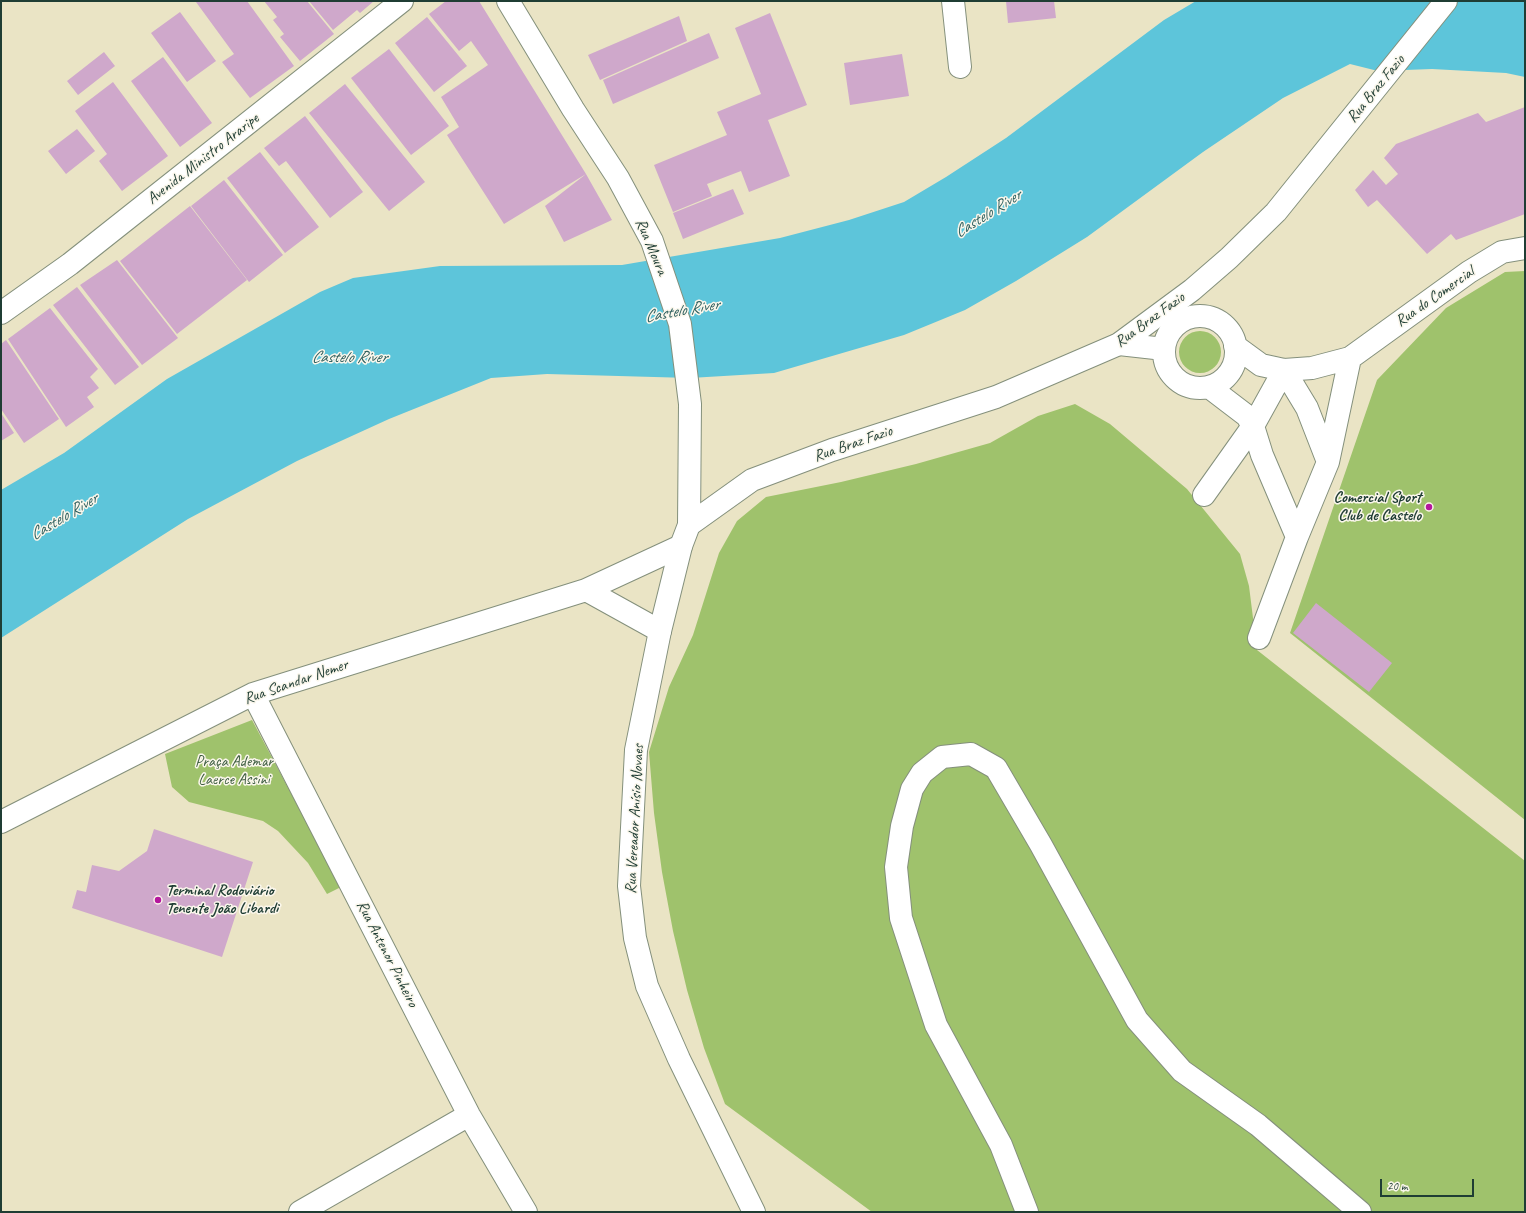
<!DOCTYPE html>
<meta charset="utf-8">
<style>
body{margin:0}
#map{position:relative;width:1526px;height:1213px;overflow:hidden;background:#eae4c5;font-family:Caveat,sans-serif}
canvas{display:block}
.frame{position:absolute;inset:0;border:2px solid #1f3d34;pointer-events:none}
.scale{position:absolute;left:1380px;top:1179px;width:94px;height:18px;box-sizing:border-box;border:2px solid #1f3d34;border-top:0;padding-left:5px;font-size:12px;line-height:14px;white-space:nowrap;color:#1f3d34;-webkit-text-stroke:3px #fbf7ec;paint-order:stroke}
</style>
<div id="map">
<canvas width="1526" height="1213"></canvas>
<div class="frame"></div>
<div class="scale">20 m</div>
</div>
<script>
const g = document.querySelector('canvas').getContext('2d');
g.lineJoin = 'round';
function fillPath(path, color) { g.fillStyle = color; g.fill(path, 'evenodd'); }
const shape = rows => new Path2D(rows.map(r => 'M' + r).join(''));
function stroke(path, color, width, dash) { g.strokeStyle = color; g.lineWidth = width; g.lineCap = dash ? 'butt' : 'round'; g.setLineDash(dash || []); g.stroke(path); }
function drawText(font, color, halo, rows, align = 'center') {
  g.font = font + ' Caveat,sans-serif'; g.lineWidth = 3; g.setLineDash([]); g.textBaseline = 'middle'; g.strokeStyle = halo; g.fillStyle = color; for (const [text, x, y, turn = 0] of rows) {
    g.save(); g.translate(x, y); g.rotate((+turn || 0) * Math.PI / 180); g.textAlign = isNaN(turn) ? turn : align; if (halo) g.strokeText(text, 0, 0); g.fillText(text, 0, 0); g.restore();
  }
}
const green = shape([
 [1525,271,1525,820,1290,633,1377,380,1446,308,1505,272],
 '1179 352a21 21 0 1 1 42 0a21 21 0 1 1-42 0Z',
 [1075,404,1110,424,1187,489,1240,554,1249,586,1257,650,1525,861,1525,1212,872,1212,725,1104,704,1048,687,990,673,931,662,872,654,813,649,752,669,687,693,635,719,553,737,521,766,497,841,482,916,464,990,443,1038,416],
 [252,720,341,887,327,894,308,863,278,831,263,821,189,802,172,787,165,754]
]);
const water = shape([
 [1196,1,1525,1,1525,77,1506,73,1432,69,1378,71,1350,64,1283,98,1203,152,1087,237,1016,281,965,310,904,335,774,373,690,378,547,374,491,378,389,419,297,461,188,519,1,638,1,490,64,453,167,379,320,292,353,278,440,266,622,265,780,238,849,220,904,202,946,177,1006,138,1164,20]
]);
const building = shape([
 [198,1,247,1,294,66,250,98,222,62,234,54,196,2],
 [264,1,307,1,334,34,300,61,280,37,284,34,273,20,277,17],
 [309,1,374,1,360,13,357,10,333,30],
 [446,1,479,1,586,174,504,224,447,135,459,127,441,97,488,65,471,41,459,51,429,14],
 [1006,1,1054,1,1056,18,1008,23],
 [180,12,216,61,187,82,151,33],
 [770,13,807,105,768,120,790,176,749,192,741,171,707,184,712,196,673,212,654,165,727,135,717,112,761,94,735,28],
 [679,16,687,41,600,80,588,55],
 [427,17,467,66,434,92,395,43],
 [709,33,719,58,613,104,603,80],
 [389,49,449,126,411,155,351,78],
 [104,52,115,66,78,95,67,81],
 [902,54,909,96,850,105,844,63],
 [163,57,212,123,180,147,131,81],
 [113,82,168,156,122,191,99,161,107,154,75,111],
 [345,84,425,182,389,211,309,113],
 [1525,107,1525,214,1456,240,1451,234,1427,254,1377,200,1368,207,1355,190,1373,170,1386,185,1398,174,1384,158,1396,144,1478,113,1486,122],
 [305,116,363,192,330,218,286,161,279,166,264,148],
 [77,129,95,151,66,174,48,151],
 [260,152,319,227,285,253,227,178],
 [586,174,612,220,564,242,545,206],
 [224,180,283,255,249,282,191,206],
 [733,189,744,214,683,239,673,213],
 [190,206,247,280,177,334,120,261],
 [117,260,178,338,142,365,80,285],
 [77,287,139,367,115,385,53,305],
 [50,308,98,369,90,377,99,388,87,397,94,407,66,427,8,339],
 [6,340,59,419,24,443,1,409,1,344],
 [1,413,14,433,1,441],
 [1316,603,1392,663,1369,692,1293,633],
 [154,829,253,862,222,957,72,908,77,890,86,892,92,865,119,871,147,851]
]);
const minor = shape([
 [508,1,573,109,618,178,652,241,680,324,690,404,689,525],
 [953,1,960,67],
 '1164 352a36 36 0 1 1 72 0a36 36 0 1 1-72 0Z',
 [1119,344,1164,349],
 [1235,346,1261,365,1284,370,1312,368,1350,358,1469,272,1502,252,1525,248],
 [1209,387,1247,416,1253,426,1262,455,1297,537],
 [1328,462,1350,358],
 [1204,495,1253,426,1284,370,1307,408,1328,462,1297,537,1259,638],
 [586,590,660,631],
 [253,694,469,1115,526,1212],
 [1,822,253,694,586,590,681,546],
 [300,1212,469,1115],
 [1027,1212,1001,1145,936,1025,901,918,896,867,902,826,912,789,922,773,942,757,971,754,996,768,1041,845,1137,1020,1182,1071,1258,1125,1360,1212]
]);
const major = shape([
 [1,313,70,264,402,1],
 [754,1212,679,1059,647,986,635,938,629,886,636,750,660,631,681,546,689,525,752,480,832,450,996,397,1119,344,1192,290,1229,258,1276,212,1446,1]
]);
const markers = [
 [1429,507,4,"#b5179e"],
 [158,900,4,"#b5179e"]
];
const streetNames = [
 ["Rua Braz Fazio",1376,89,-51],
 ["Avenida Ministro Araripe",203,159,-38],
 ["Rua Moura",651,247,67],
 ["Rua do Comercial",1435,297,-35],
 ["Rua Braz Fazio",1150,320,-36],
 ["Rua Braz Fazio",853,444,-19],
 ["Rua Scandar Nemer",296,682,-19],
 ["Rua Vereador Anísio Novaes",635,819,-87],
 ["Rua Antenor Pinheiro",387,954,63]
];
const poiNames = [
 ["Comercial Sport",1421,498],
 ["Club de Castelo",1421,516],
 ["Terminal Rodoviário",166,891,"left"],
 ["Tenente João Libardi",166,909,"left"]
];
const parkNames = [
 ["Praça Ademar",234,762],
 ["Laerce Assini",234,780]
];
const waterNames = [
 ["Castelo River",988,214,-32],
 ["Castelo River",682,311,-10],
 ["Castelo River",349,358],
 ["Castelo River",64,517,-31]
];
fillPath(green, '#9fc26c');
fillPath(water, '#5dc5da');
fillPath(building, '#cfa8cb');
stroke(minor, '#84907c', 24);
stroke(major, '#84907c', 24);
stroke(minor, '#fff', 22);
stroke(major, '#fff', 22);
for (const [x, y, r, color] of markers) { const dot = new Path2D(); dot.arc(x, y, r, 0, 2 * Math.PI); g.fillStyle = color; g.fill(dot); stroke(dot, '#fbf7ec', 1.5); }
drawText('16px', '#1f3d34', '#fbf7ec', streetNames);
drawText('bold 16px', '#1f3d34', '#fbf7ec', poiNames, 'right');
drawText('16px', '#3f5e42', '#fbf7ec', parkNames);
drawText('italic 17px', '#2e5f5e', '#fbf7ec', waterNames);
</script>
